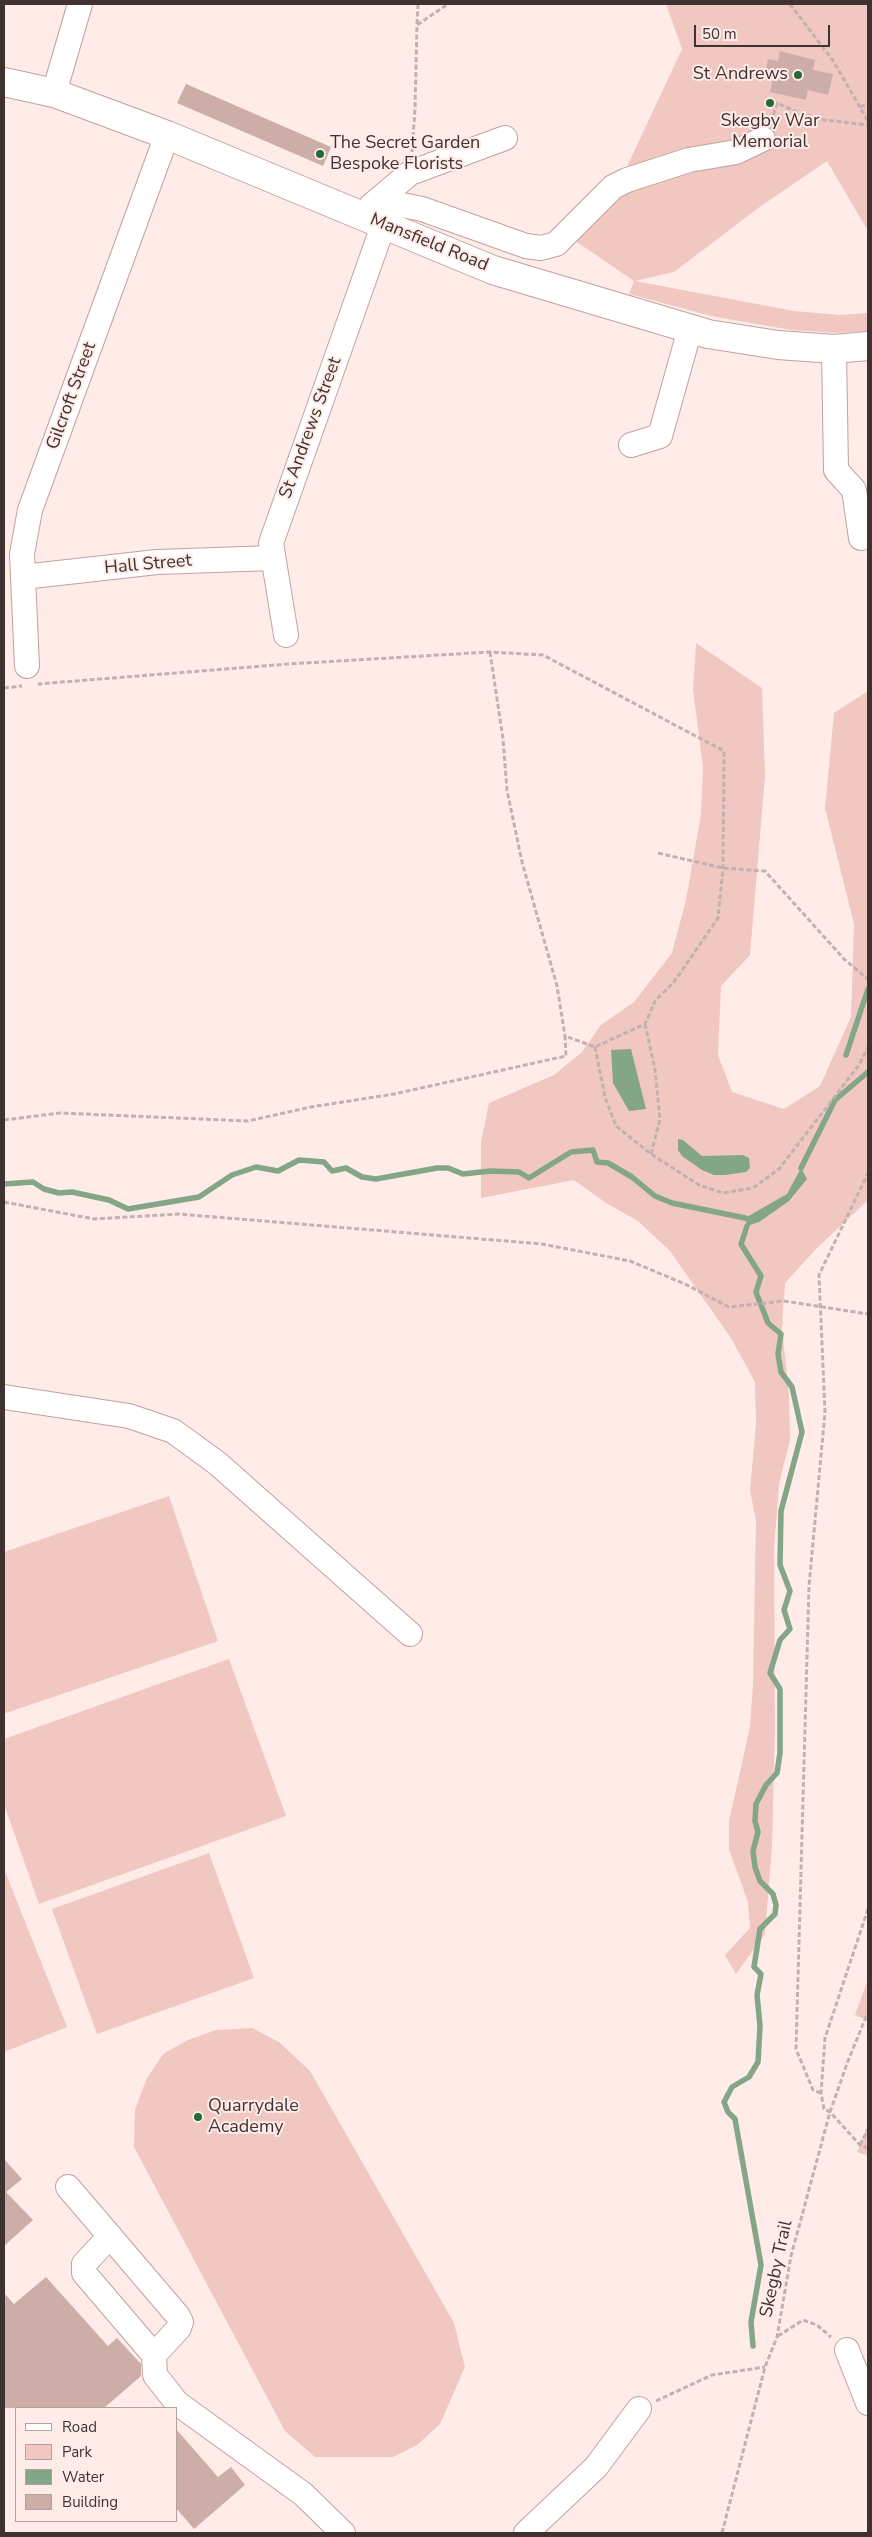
<!DOCTYPE html>
<style>
body{margin:0}
#map{position:relative;width:872px;height:2537px;overflow:hidden;background:#ffebe8;font-family:"Nunito Sans",sans-serif}
canvas{display:block}
.frame{position:absolute;inset:0;border:5px solid #3f3230;pointer-events:none}
.legend{position:absolute;left:15px;top:2407px;width:162px;height:115px;box-sizing:border-box;background:#ffebe8;border:1px solid #b2a19e;margin:0;padding:6px 9px;list-style:none;font-size:15px;color:#3f3230}
.legend li{display:flex;align-items:center;gap:10px;height:25px}
.legend b{width:25px;border:1px solid #b2a19e}
.scale{position:absolute;left:694px;top:25px;width:136px;height:22px;box-sizing:border-box;border:2px solid #3f3230;border-top:0;padding-left:6px;font-size:15px;line-height:18px;white-space:nowrap;color:#3f3230;-webkit-text-stroke:4px #ffebe8;paint-order:stroke}
</style>
<div id="map">
<canvas width="872" height="2537"></canvas>
<div class="frame"></div>
<ul class="legend">
<li><b style="height:6px;background:#fff"></b>Road</li>
<li><b style="height:14px;background:#f1c7c1"></b>Park</li>
<li><b style="height:14px;background:#83a588"></b>Water</li>
<li><b style="height:14px;background:#ccada8"></b>Building</li>
</ul>
<div class="scale">50 m</div>
</div>
<script>
const g = document.querySelector('canvas').getContext('2d');
g.lineJoin = 'round';
function fillPath(path, color) { g.fillStyle = color; g.fill(path, 'evenodd'); }
const shape = rows => new Path2D(rows.map(r => 'M' + r).join(''));
function stroke(path, color, width, dash) { g.strokeStyle = color; g.lineWidth = width; g.lineCap = dash ? 'butt' : 'round'; g.setLineDash(dash || []); g.stroke(path); }
function drawText(font, color, halo, rows, align = 'center') {
  g.font = font + ' "Nunito Sans",sans-serif'; g.lineWidth = 4; g.setLineDash([]); g.textBaseline = 'middle'; g.strokeStyle = halo; g.fillStyle = color; for (const [text, x, y, turn = 0] of rows) {
    g.save(); g.translate(x, y); g.rotate((+turn || 0) * Math.PI / 180); g.textAlign = isNaN(turn) ? turn : align; if (halo) g.strokeText(text, 0, 0); g.fillText(text, 0, 0); g.restore();
  }
}
const green = shape([
 [666,4,868,4,868,231,827,161,761,206,674,272,635,281,794,311,840,315,868,313,868,331,837,333,791,330,711,316,629,294,634,281,574,240,624,173,682,49],
 [696,643,762,688,765,776,750,955,721,986,718,1055,732,1092,784,1109,820,1086,851,1017,854,924,825,808,834,713,868,691,868,1200,816,1249,785,1283,782,1328,789,1396,790,1440,779,1484,774,1549,775,1729,772,1846,765,1934,736,1974,725,1955,750,1928,748,1902,729,1849,729,1821,750,1727,753,1684,756,1520,750,1491,756,1424,755,1382,731,1338,670,1251,638,1221,606,1203,574,1180,481,1198,481,1142,489,1103,554,1075,581,1053,601,1025,634,1002,672,953,686,900,701,814,703,767,693,690],
 [169,1496,218,1641,6,1713,4,1707,4,1552],
 [229,1659,286,1816,39,1904,4,1804,4,1739],
 [209,1853,254,1978,97,2034,52,1909],
 [4,1869,67,2027,4,2052],
 [868,1979,868,2021,855,2015],
 [252,2028,279,2042,310,2071,454,2323,465,2367,440,2424,417,2445,393,2457,315,2457,285,2431,134,2147,135,2110,146,2080,163,2054,188,2040,216,2030],
 [868,2125,868,2156,857,2152]
]);
const water = shape([
 [631,1049,646,1109,629,1111,613,1083,611,1050],
 [678,1139,683,1140,702,1156,743,1155,749,1158,750,1168,746,1172,725,1175,714,1175,702,1170,682,1156,678,1150],
 [801,1168,807,1179,789,1201,759,1222,747,1226,745,1218,787,1194]
]);
const stream = shape([
 [846,1055,868,989],
 [801,1168,835,1100,868,1072],
 [4,1184,33,1182,44,1189,59,1193,72,1192,109,1200,128,1209,199,1197,232,1175,256,1167,278,1171,299,1160,324,1162,332,1171,346,1168,362,1177,376,1179,437,1168,448,1168,463,1174,490,1171,519,1172,529,1178,571,1152,593,1150,597,1162,608,1163,632,1177,655,1196,672,1203,745,1218],
 [747,1226,741,1244,761,1276,756,1292,768,1323,781,1334,778,1354,781,1372,792,1387,802,1432,781,1511,780,1565,790,1591,784,1610,790,1629,780,1640,770,1673,780,1689,780,1753,777,1773,766,1785,756,1804,755,1821,758,1832,753,1851,755,1867,760,1881,773,1894,776,1905,775,1914,760,1929,754,1967,761,1974,757,1995,760,2026,758,2062,749,2077,732,2087,724,2102,728,2112,735,2119,761,2265,751,2322,753,2346]
]);
const building = shape([
 [780,51,815,60,813,70,833,74,828,95,808,90,806,100,770,92,773,79,764,77,768,59,778,61],
 [186,84,331,147,323,166,177,103],
 [4,2159,22,2179,6,2192,33,2220,4,2246],
 [46,2277,108,2346,117,2338,141,2364,141,2376,104,2408,4,2408,4,2293,14,2304],
 [176,2429,218,2477,231,2467,245,2485,194,2529,176,2508]
]);
const path = shape([
 [790,4,834,62,868,121],
 [417,24,418,4],
 [860,107,868,104],
 [771,122,777,103,799,113,825,120,868,125],
 [412,152,415,109,417,25,448,4],
 [490,652,503,739,507,790,522,862,557,986,565,1036],
 [4,688,22,686],
 [658,853,723,868,765,871,844,959,868,979],
 [645,1024,655,1069,660,1120,651,1154],
 [595,1047,605,1097,616,1126,651,1154,699,1185,723,1193,753,1188,779,1169,859,1065,868,1047],
 [4,1120,60,1113,248,1121,311,1107,394,1094,566,1056,565,1036,595,1047,645,1024,655,1001,674,982,718,918,723,868,724,751,543,655,490,652,288,664,38,684],
 [4,1202,94,1219,179,1214,542,1244,630,1261,685,1284,729,1307,784,1301,868,1314],
 [868,1909,825,2038,821,2093,824,2109,830,2112,860,2145,868,2148],
 [821,2093,813,2090,796,2049,809,1586,825,1412,819,1275,868,1173],
 [860,2145,868,2129],
 [778,2336,803,2320,817,2325,831,2337],
 [656,2401,712,2375,765,2367],
 [722,2533,765,2367,777,2337,791,2256,830,2112,848,2061,868,2012]
]);
const minor = shape([
 [54,93,80,4],
 [378,200,422,209,526,246,541,248,556,244,613,187,627,180,689,160,736,152,763,139],
 [371,206,410,173,505,138],
 [834,349,836,470,854,490,861,538],
 [631,445,660,436,690,329],
 [23,577,157,562,273,558],
 [286,635,271,543,383,226],
 [27,666,22,554,30,510,167,135],
 [4,1397,129,1416,173,1431,217,1463,410,1634],
 [68,2187,178,2316,181,2322,179,2328,154,2355,155,2375,177,2403,303,2494,343,2533],
 [110,2236,84,2264,84,2273,154,2355],
 [847,2350,868,2403],
 [526,2533,596,2467,639,2409]
]);
const major = shape([
 [4,82,54,93,167,135,493,270,708,334,778,345,834,349,868,346]
]);
const markers = [
 [798,75,5,"#256b37"],
 [770,103,5,"#256b37"],
 [320,154,5,"#256b37"],
 [198,2117,5,"#256b37"]
];
const poiNames = [
 ["St Andrews",788,75,"right"],
 ["Skegby War",770,122,"center"],
 ["Memorial",770,143,"center"],
 ["The Secret Garden",330,144],
 ["Bespoke Florists",330,165],
 ["Quarrydale",208,2107],
 ["Academy",208,2128]
];
const streetNames = [
 ["Mansfield Road",429,243,22],
 ["Gilcroft Street",72,396,-70],
 ["St Andrews Street",311,428,-70],
 ["Hall Street",148,565,-5],
 ["Skegby Trail",777,2269,-78]
];
fillPath(green, '#f1c7c1');
fillPath(water, '#83a588');
stroke(stream, '#83a588', 5.5);
fillPath(building, '#ccada8');
stroke(minor, '#c1a29e', 26);
stroke(major, '#c1a29e', 30);
stroke(path, '#c3b1af', 3, [5, 2.5]);
stroke(minor, '#fff', 24);
stroke(major, '#fff', 28);
for (const [x, y, r, color] of markers) { const dot = new Path2D(); dot.arc(x, y, r, 0, 2 * Math.PI); g.fillStyle = color; g.fill(dot); stroke(dot, '#ffebe8', 2); }
drawText('18px', '#3f3230', '#ffebe8', poiNames, 'left');
drawText('18px', '#3f3230', '#ffebe8', streetNames);
</script>
